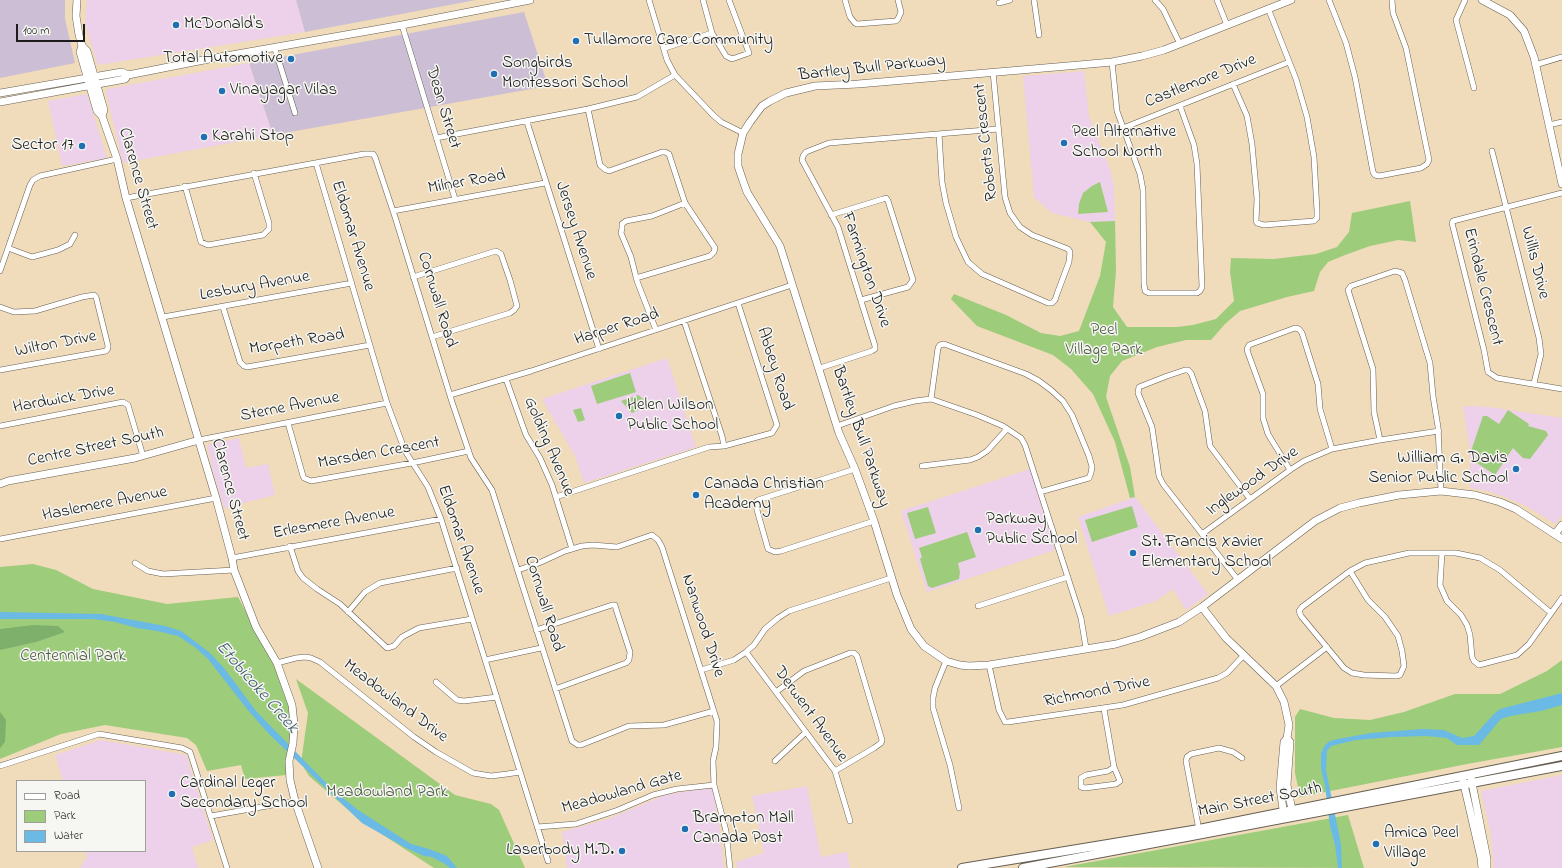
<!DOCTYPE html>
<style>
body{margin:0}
#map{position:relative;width:1562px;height:868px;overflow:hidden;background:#f0dbba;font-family:"Indie Flower",sans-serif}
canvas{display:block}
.legend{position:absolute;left:16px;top:780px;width:130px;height:72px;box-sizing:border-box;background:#f6f6f2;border:1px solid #9f9f9c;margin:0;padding:5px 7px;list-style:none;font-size:12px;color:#1c1c1c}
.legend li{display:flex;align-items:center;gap:8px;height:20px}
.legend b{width:20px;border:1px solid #9f9f9c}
.scale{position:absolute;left:16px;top:24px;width:69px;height:18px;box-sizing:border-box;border:2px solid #1c1c1c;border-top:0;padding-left:5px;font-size:12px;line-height:14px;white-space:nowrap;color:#1c1c1c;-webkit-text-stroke:3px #f6f6f2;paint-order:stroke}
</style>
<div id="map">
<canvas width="1562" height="868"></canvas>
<ul class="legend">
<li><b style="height:5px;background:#fff"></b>Road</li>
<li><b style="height:11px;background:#9dcc7b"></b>Park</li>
<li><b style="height:11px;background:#6bbae6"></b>Water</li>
</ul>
<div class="scale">100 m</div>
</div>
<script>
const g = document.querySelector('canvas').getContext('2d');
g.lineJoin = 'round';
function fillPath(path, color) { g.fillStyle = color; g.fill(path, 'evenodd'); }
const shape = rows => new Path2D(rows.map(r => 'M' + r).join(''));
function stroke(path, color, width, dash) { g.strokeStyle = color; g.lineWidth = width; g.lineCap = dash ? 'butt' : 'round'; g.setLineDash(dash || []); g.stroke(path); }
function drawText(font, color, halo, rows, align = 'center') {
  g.font = font + ' "Indie Flower",sans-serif'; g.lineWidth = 3; g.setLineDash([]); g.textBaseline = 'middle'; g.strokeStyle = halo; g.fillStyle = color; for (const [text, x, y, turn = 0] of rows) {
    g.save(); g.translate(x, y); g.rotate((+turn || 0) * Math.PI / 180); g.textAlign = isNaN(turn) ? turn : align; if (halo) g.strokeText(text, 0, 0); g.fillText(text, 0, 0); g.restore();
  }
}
const built = shape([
 [87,0,296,0,305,32,98,65,85,24],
 [249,63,273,135,123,163,106,92,107,89],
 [1084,71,1089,117,1110,169,1114,186,1115,221,1090,222,1052,213,1034,197,1023,76],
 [87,94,107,158,62,166,48,101],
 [667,358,696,447,584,483,575,456,542,399],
 [1463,406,1489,407,1562,418,1562,515,1556,524,1526,506,1505,497,1488,491,1470,488,1470,451],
 [239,438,246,468,268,464,275,495,224,508,214,475,207,445],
 [1030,469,1055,550,927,592,901,511],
 [1135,497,1208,594,1186,610,1173,589,1156,601,1109,616,1078,517],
 [101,740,186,755,213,840,192,847,198,868,80,868,87,856,85,851,145,851,145,781,63,781,55,755],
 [1562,775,1562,868,1494,868,1491,834,1481,791],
 [807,786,821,857,847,852,850,868,737,868,736,862,764,853,752,796],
 [712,787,719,825,724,868,567,868,562,832,608,819,665,795]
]);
const industrial = shape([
 [0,0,65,0,65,19,75,63,0,78],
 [296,0,476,0,305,32],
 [524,12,548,86,273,135,249,63]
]);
const green = shape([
 [1100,182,1108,212,1078,214,1079,204,1083,193,1092,186],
 [1410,201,1416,242,1398,240,1370,246,1345,255,1328,262,1320,272,1314,291,1287,297,1240,311,1225,324,1211,340,1186,340,1157,347,1122,361,1110,376,1106,397,1130,467,1135,497,1130,498,1115,442,1093,394,1071,369,1053,355,977,326,951,299,954,294,1006,315,1041,333,1060,336,1079,331,1100,276,1106,242,1090,222,1115,221,1116,271,1113,307,1127,327,1177,327,1193,325,1216,319,1234,301,1230,272,1231,258,1274,259,1316,254,1337,247,1349,232,1352,213],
 [630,373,636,392,597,404,591,386],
 [638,395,647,402,647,406,643,410,638,410,632,413,621,401],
 [581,408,585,420,578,422,573,410],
 [1508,410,1529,424,1528,426,1546,431,1548,435,1530,459,1523,458,1513,448,1495,475,1474,461,1478,455,1470,454,1483,416,1487,416,1499,424],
 [1132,506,1138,527,1092,542,1085,520],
 [928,507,936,533,915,539,907,513],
 [967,532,976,557,958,563,960,572,959,579,932,588,928,586,920,559,922,557,919,548],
 [33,564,56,570,93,589,167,604,238,597,277,671,292,710,292,733,287,758,286,775,245,779,241,765,207,771,196,745,187,738,105,725,61,734,0,759,0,567],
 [1562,660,1562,747,1467,764,1300,797,1295,773,1295,717,1300,709,1334,718,1370,720,1404,712,1455,694,1500,694,1547,671],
 [296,679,455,795,491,804,499,810,525,868,434,868,360,820,309,776,301,763,308,713],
 [1348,815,1364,868,1064,867]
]);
const forest = shape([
 [33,625,58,626,65,632,36,642,0,650,0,629],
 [0,712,6,720,5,742,0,748]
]);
const water = shape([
 [0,612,101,614,165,626,181,631,209,652,224,668,256,711,332,789,358,810,411,844,429,849,447,856,457,868,450,868,445,864,432,857,424,856,406,848,362,823,269,734,247,709,208,659,196,648,178,636,157,631,137,628,115,622,93,619,0,619],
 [1562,693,1562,705,1541,711,1510,716,1501,719,1479,745,1457,745,1447,738,1426,736,1392,737,1356,740,1331,746,1327,751,1326,770,1341,844,1342,868,1338,868,1335,845,1330,826,1325,786,1321,768,1321,753,1325,745,1330,741,1338,739,1371,733,1423,729,1444,730,1462,738,1474,736,1493,715,1500,709]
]);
const street = shape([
 [649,0,667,60,675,75,713,115,721,122,743,133],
 [703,0,712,33,726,56,732,59,749,53,729,0],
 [845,0,850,17,855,23,857,24,896,21,898,19,901,12,898,0],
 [1034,0,1039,35],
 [1155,0,1163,9,1180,44],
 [1217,0,1227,25],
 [1329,0,1346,43,1355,77,1373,172,1375,175,1379,176,1421,168,1427,164,1429,160,1406,48,1393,13,1392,0],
 [1465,0,1456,20,1474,88],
 [999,3,1010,0],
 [402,25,455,199],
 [665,48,712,33],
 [275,49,295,113],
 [1112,62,1117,111,1140,174,1143,190,1144,284,1145,291,1149,293,1197,293,1200,291,1202,287,1197,164,1194,145,1180,106],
 [1535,65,1562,57],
 [1233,84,1247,116,1252,144,1257,199,1256,221,1257,223,1264,225,1314,221,1317,218,1317,211,1314,157,1307,117,1296,79,1268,8],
 [588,109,600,165,606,170,609,171,662,152,665,152,669,154,685,203,715,248,714,252,710,256,636,278],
 [527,122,599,349],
 [1549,125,1562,122],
 [1123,128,1289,62],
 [939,134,942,182,946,203,956,237,968,262,982,274,1048,303,1052,303,1055,300,1057,294,1069,262,1070,252,1068,249,1032,235,1020,227,1010,213,1005,197,993,72],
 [436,138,588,109,637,97,675,75],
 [1492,151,1539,338,1541,354,1534,383],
 [316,163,387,403,405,451,428,487,441,519,548,861],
 [185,186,201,242,208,245,263,235,269,229,269,223,254,173],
 [1562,193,1453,221,1452,223,1484,350,1488,372,1497,378,1562,389],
 [126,198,364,154,373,154,375,157,396,220,452,402,471,458,492,490,572,741,578,745,581,745,629,726,664,725,714,711],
 [393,211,545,183],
 [831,215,883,199,886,198,888,201,913,280,908,287,861,300],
 [8,248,32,257,58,250,70,244,75,235],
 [0,271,30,185,33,180,40,176,117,159],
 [413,277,496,251,501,254,510,280,517,306,514,310,510,313,432,337],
 [0,307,14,312,35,311,82,297,94,295,96,297,108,346,108,348,106,351,0,370],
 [223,307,240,362,244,366,247,367,370,345],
 [163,317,352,283],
 [684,321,722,436,724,446],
 [656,330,637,281,631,257,621,233,622,228,622,224,626,221,652,216,685,203],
 [820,368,872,351,875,349,875,346,838,227,802,160,803,156,806,152,829,143,998,129],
 [506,379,526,435,540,458,552,485,572,549],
 [450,395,531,371,792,285],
 [931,399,938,348,940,345,944,344,1026,374,1039,381,1051,390,1063,401,1072,415,1089,456,1092,467,1091,473,1089,478,1040,492],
 [288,423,303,476,304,478,311,481,412,463,469,451],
 [0,426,123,402,128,405,143,456],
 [837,426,894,406,915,401,931,399,977,415,1003,426,1021,438,1025,445,1081,618,1086,648],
 [199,440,387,403],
 [1380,440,1374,412,1373,369,1348,290,1351,286,1395,271,1402,273,1405,280,1430,363,1433,396,1438,427,1441,491],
 [922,466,970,460,978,457,987,451,1007,429],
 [855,469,758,500,756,502,757,510,768,549,775,552,781,551,874,521],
 [1290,470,1268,434,1263,418,1263,394,1248,353,1247,349,1249,345,1295,328,1299,329,1302,333,1318,384,1320,409,1332,449],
 [556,497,709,447,724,446,772,433,777,425,738,303],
 [1202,534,1290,470,1304,461,1332,449,1380,440,1439,431],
 [0,539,216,498],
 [290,546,298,571,303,578,317,589,340,604,387,648,394,646,402,637,419,628,472,619],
 [1442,553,1440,585,1443,592,1447,601,1461,615,1467,625,1470,635,1472,657,1474,661,1479,665,1517,655,1529,644,1562,598],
 [232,558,441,519],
 [135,563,148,571,163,574,234,570],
 [518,570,539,563,565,551,582,546,593,545,617,547,652,535,658,540,662,547,717,721,716,747,713,761,714,785,726,831,730,868],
 [1350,571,1368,600,1385,617,1398,636,1402,651,1404,666,1400,675,1396,676,1364,675,1352,673,1344,668,1301,616,1299,611,1302,607,1350,571,1365,563,1409,553,1456,553,1480,558,1500,570,1551,613],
 [1238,580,1163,484,1159,476,1152,427,1138,393,1139,387,1167,376,1185,370,1188,370,1191,373,1205,411,1210,446,1250,499],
 [978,606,1068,577],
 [348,612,365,592,380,583,457,568],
 [536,630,612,605,615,605,616,609,630,652,629,660,626,663,555,689],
 [746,652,835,771,850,821],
 [485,660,541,648],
 [946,661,935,688,933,698,933,708,950,765,959,808],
 [277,663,296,658,305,657,311,658,320,662,414,737,436,752,473,773,491,776,507,774,520,772],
 [989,665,999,710,1005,722,1008,722,1123,705,1218,678,1227,673,1244,655],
 [701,670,734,660,746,652,754,645,765,629,778,618,789,611,891,578],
 [436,682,457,700,464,701,497,697],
 [1276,686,1327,647],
 [776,692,804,671,850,653,854,653,857,656,882,740,881,743,874,748,835,771],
 [1104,709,1114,767,1108,771,1086,775,1081,778,1081,787,1085,788,1116,784,1120,781,1114,767],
 [775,761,806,732],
 [0,766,99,734,182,748,190,752,227,868],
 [211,816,295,801],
 [537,827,576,824,618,810,653,795,677,789,714,785],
 [1199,830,1186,761,1187,757,1191,754,1219,748,1233,752,1242,758]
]);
const secondary = shape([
 [77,0,76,16,79,35,82,46,87,51,104,110,102,116],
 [1291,0,1164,50,1142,56,1112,62,1079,65,858,84,815,86,786,93,770,101,762,106,750,122,743,133,738,154,738,166,742,178,747,192,780,246,839,433,855,469,874,521,897,595,911,629,924,646,946,661,960,665,969,666,989,665,1116,644,1140,637,1179,622,1202,607,1315,521,1340,508,1359,503,1399,495,1441,491,1475,495,1500,502,1516,509,1562,539],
 [1482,0,1510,15,1524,31,1534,57,1562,184],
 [82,46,80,52,97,111,102,116,117,159,126,198,216,498,232,558,234,570,256,627,277,663,292,705,294,724,293,743,289,761,290,780,295,801,318,868],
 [0,93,122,72,128,75,209,59,402,25,530,0],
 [0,102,125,79,128,75],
 [0,484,8,481,135,458,199,440],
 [1555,534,1562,525],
 [1202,607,1226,638,1276,686,1284,702,1289,725,1287,738,1290,742,1287,785,1293,815],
 [1462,776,1481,858,1482,868],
 [1471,778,1487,859,1487,868],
 [1284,816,1280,788,1284,742,1287,738]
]);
const primary = shape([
 [962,868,1199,829,1562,756],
 [1023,868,1562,766]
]);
const markers = [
 [176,25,4,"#1f6fb2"],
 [576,41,4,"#1f6fb2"],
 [291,59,4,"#1f6fb2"],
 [494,74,4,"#1f6fb2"],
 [222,91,4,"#1f6fb2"],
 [204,137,4,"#1f6fb2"],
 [1064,143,4,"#1f6fb2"],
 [82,146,4,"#1f6fb2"],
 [619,416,4,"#1f6fb2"],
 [1516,469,4,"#1f6fb2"],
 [696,495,4,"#1f6fb2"],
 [978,530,4,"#1f6fb2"],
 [1133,553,4,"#1f6fb2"],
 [172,794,4,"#1f6fb2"],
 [685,829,4,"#1f6fb2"],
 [1376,844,4,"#1f6fb2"],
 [622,851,4,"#1f6fb2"]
];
const poiNames = [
 ["McDonald's",184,25],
 ["Tullamore Care Community",584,41],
 ["Total Automotive",283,59,"right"],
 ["Songbirds",502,64],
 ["Montessori School",502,84],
 ["Vinayagar Vilas",230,91],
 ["Peel Alternative",1072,133],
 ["School North",1072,153],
 ["Karahi Stop",212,137],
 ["Sector 17",74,146,"right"],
 ["Helen Wilson",627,406],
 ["Public School",627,426],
 ["William G. Davis",1508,459,"right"],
 ["Senior Public School",1508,479,"right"],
 ["Canada Christian",704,485],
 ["Academy",704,505],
 ["Parkway",986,520],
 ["Public School",986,540],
 ["St. Francis Xavier",1141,543],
 ["Elementary School",1141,563],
 ["Cardinal Leger",180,784],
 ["Secondary School",180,804],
 ["Brampton Mall",693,819],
 ["Canada P0st",693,839],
 ["Amica Peel",1384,834],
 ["Village",1384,854],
 ["Laserbody M.D.",614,851,"right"]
];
const streetNames = [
 ["Bartley Bull Parkway",872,69,-6],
 ["Castlemore Drive",1201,82,-22],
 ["Dean Street",442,108,73],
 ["Roberts Crescent",987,142,-96],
 ["Clarence Street",137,179,74],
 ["Milner Road",467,183,-10],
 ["Jersey Avenue",575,231,72],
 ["Eldomar Avenue",352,236,73],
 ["Willis Drive",1534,263,76],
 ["Farmington Drive",865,270,71],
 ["Lesbury Avenue",255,287,-10],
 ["Erindale Crescent",1482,287,76],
 ["Cornwall Road",436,300,73],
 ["Harper Road",617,328,-18],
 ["Morpeth Road",297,343,-9],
 ["Wilton Drive",56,345,-11],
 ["Abbey Road",774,369,72],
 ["Hardwick Drive",64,400,-10],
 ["Sterne Avenue",290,408,-11],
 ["Bartley Bull Parkway",860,437,71],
 ["Golding Avenue",548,447,67],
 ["Centre Street South",96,448,-12],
 ["Marsden Crescent",379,454,-10],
 ["Inglewood Drive",1253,482,-35],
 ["Clarence Street",229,490,75],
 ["Haslemere Avenue",105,505,-11],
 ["Erlesmere Avenue",334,524,-10],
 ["Eldomar Avenue",460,540,71],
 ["Cornwall Road",543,604,73],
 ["Nanwood Drive",702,626,72],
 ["Richmond Drive",1097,693,-11],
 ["Meadowland Drive",395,702,37],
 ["Derwent Avenue",810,715,54],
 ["Meadowland Gate",622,793,-16],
 ["Main Street South",1260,801,-11]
];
const parkNames = [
 ["Peel",1104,331],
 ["Village Park",1104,351],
 ["Centennial Park",73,657],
 ["Meadowland Park",387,793]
];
const waterNames = [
 ["Etobicoke Creek",256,688,49]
];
fillPath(built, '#edd0e9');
fillPath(industrial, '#ccbed4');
fillPath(green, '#9dcc7b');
fillPath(forest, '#7eb06b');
fillPath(water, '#6bbae6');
stroke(street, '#665f53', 6);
stroke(secondary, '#665f53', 8);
stroke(primary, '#665f53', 10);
stroke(street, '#fff', 5);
stroke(secondary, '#fff', 7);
stroke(primary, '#fff', 8);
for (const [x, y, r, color] of markers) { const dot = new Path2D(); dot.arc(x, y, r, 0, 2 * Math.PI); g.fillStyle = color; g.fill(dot); stroke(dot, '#f6f6f2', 1.5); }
drawText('17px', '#1c1c1c', '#f6f6f2', poiNames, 'left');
drawText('17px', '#1c1c1c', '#f6f6f2', streetNames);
drawText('17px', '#495a3d', '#f6f6f2', parkNames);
drawText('italic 18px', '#3c5b6d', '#f6f6f2', waterNames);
</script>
